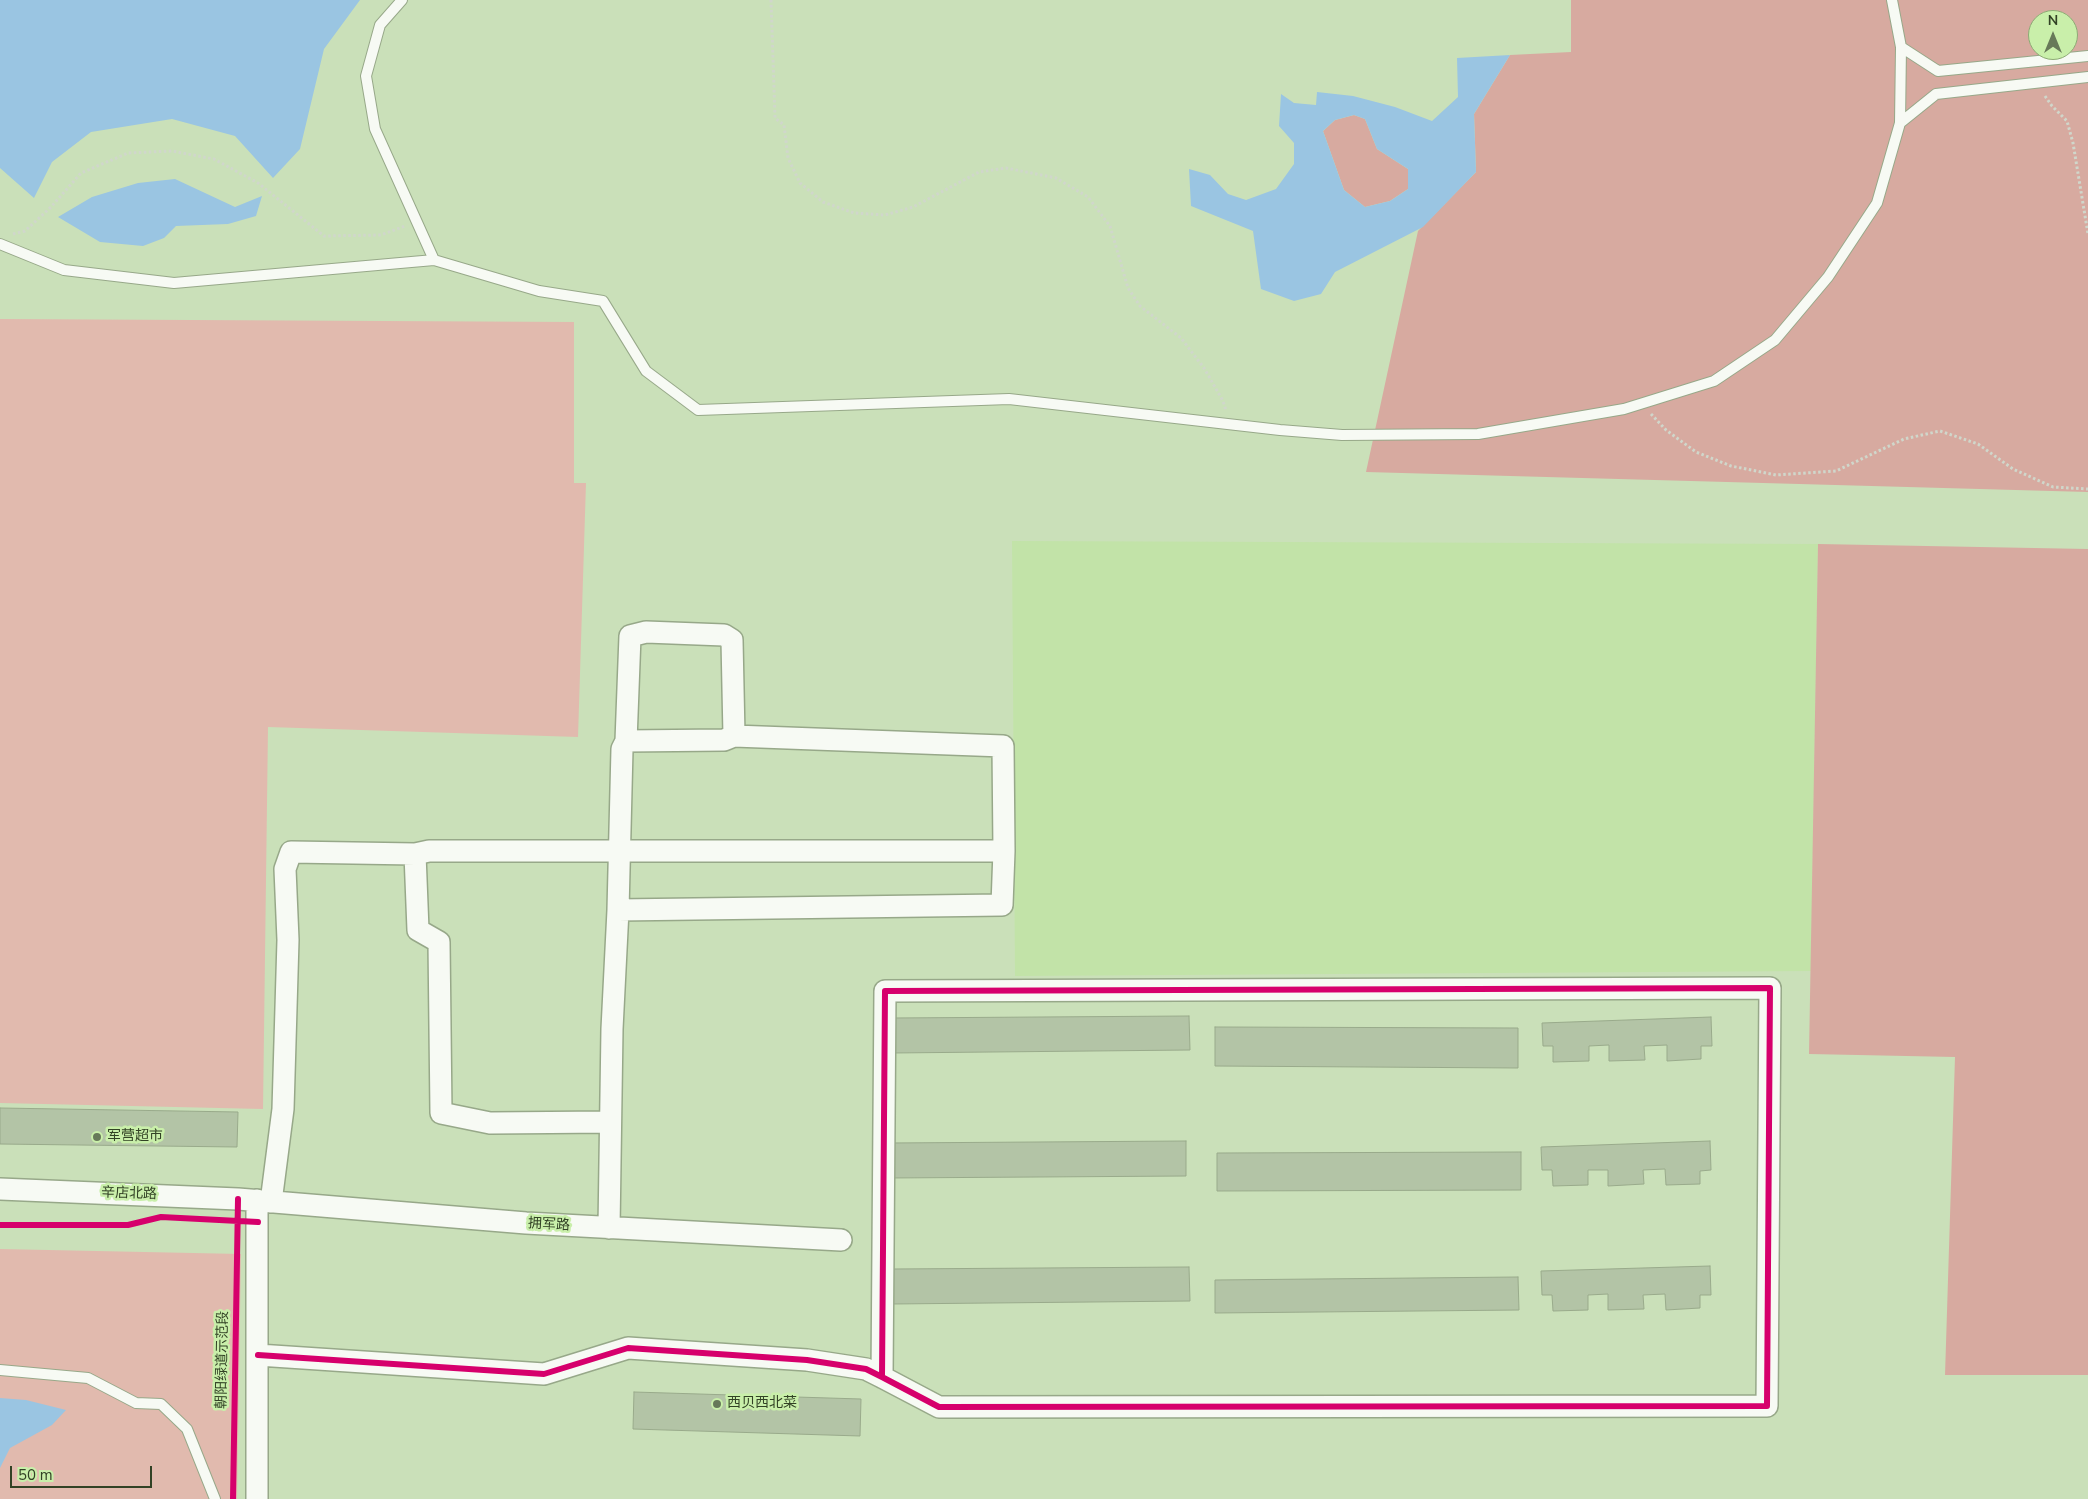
<!DOCTYPE html>
<meta charset="utf-8">
<style>
body{margin:0}
#map{position:relative;width:2088px;height:1499px;overflow:hidden;background:#cae0b9;font-family:"Nunito Sans",sans-serif}
canvas{display:block}
.north{position:absolute;left:2028px;top:10px;width:50px;height:50px;box-sizing:border-box;background:#c9efaa;border:1px solid #8daa75;border-radius:50%;rotate:0deg;font-size:14px;font-weight:700;line-height:20px;text-align:center;color:#324225}
.north::after{content:'';display:block;margin:auto;width:18px;height:22px;background:#677959;clip-path:polygon(50% 0,100% 100%,50% 72%,0 100%)}
.scale{position:absolute;left:10px;top:1466px;width:142px;height:22px;box-sizing:border-box;border:2px solid #324225;border-top:0;padding-left:6px;font-size:15px;line-height:18px;white-space:nowrap;color:#324225;-webkit-text-stroke:4px #c9efaa;paint-order:stroke}
</style>
<div id="map">
<canvas width="2088" height="1499"></canvas>
<div class="north">N</div>
<div class="scale">50 m</div>
</div>
<script>
const g = document.querySelector('canvas').getContext('2d');
g.lineJoin = 'round';
function fillPath(path, color) { g.fillStyle = color; g.fill(path, 'evenodd'); }
const shape = rows => new Path2D(rows.map(r => 'M' + r).join(''));
function stroke(path, color, width, dash) { g.strokeStyle = color; g.lineWidth = width; g.lineCap = dash ? 'butt' : 'round'; g.setLineDash(dash || []); g.stroke(path); }
function drawText(font, color, halo, rows, align = 'center') {
  g.font = font + ' "Nunito Sans","Noto Sans SC",sans-serif'; g.lineWidth = 5; g.setLineDash([]); g.textBaseline = 'middle'; g.strokeStyle = halo; g.fillStyle = color; for (const [text, x, y, turn = 0] of rows) {
    g.save(); g.translate(x, y); g.rotate((+turn || 0) * Math.PI / 180); g.textAlign = isNaN(turn) ? turn : align; if (halo) g.strokeText(text, 0, 0); g.fillText(text, 0, 0); g.restore();
  }
}
const built = shape([
 [1012,541,1818,544,1811,971,1015,976]
]);
const green = shape([
 [0,319,574,322,574,483,586,483,578,737,268,727,263,1109,0,1103],
 [0,1249,241,1254,237,1499,0,1499]
]);
const forest = shape([
 [1571,0,2088,0,2088,492,1366,472,1418,231,1476,172,1474,114,1510,55,1571,52],
 [2038,20,2068,20,2068,50,2038,50],
 [1354,115,1365,119,1377,149,1408,169,1408,189,1390,201,1365,207,1344,190,1323,131,1335,120],
 [1818,544,2088,549,2088,1375,1945,1375,1955,1057,1809,1054]
]);
const water = shape([
 [0,0,360,0,324,49,300,149,273,178,235,136,172,119,91,132,52,162,34,198,0,168],
 [1510,55,1474,114,1476,172,1423,227,1335,272,1321,294,1294,301,1261,289,1253,231,1191,206,1189,169,1210,175,1228,194,1246,200,1276,189,1294,164,1294,143,1279,126,1281,94,1294,103,1316,105,1317,92,1353,96,1395,107,1432,121,1458,97,1457,58],
 [1354,115,1365,119,1377,149,1408,169,1408,189,1390,201,1365,207,1344,190,1323,131,1335,120],
 [175,179,235,207,262,196,256,216,228,224,176,226,164,238,143,246,100,242,58,217,92,197,138,183],
 [0,1398,26,1400,66,1410,52,1425,10,1448,0,1468]
]);
const building = shape([
 [1189,1016,1190,1050,892,1053,892,1018,1189,1016],
 [1711,1017,1712,1046,1701,1046,1701,1059,1667,1061,1667,1045,1644,1046,1645,1060,1609,1061,1609,1045,1589,1046,1589,1061,1553,1062,1553,1046,1543,1046,1542,1023,1711,1017],
 [1215,1027,1518,1028,1518,1068,1215,1066,1215,1027],
 [0,1108,238,1112,237,1147,0,1144,0,1108],
 [1186,1141,1186,1176,888,1178,888,1143,1186,1141],
 [1710,1141,1711,1170,1700,1171,1700,1184,1666,1185,1665,1169,1643,1170,1644,1184,1608,1186,1608,1170,1588,1170,1588,1185,1553,1186,1552,1170,1542,1170,1541,1147,1710,1141],
 [1521,1152,1521,1190,1217,1191,1217,1153,1521,1152],
 [1710,1266,1711,1295,1700,1295,1700,1308,1666,1310,1665,1294,1643,1295,1644,1309,1608,1310,1608,1294,1588,1295,1588,1310,1553,1311,1552,1295,1542,1295,1541,1271,1710,1266],
 [1189,1267,1190,1301,892,1304,892,1269,1189,1267],
 [1518,1277,1519,1310,1215,1313,1215,1280,1518,1277],
 [634,1392,861,1399,860,1436,633,1429,634,1392]
]);
const path = shape([
 [771,0,775,118,784,125,788,158,800,183,823,202,854,213,885,215,913,207,979,172,1006,168,1056,178,1088,197,1110,226,1128,288,1140,306,1181,338,1204,368,1223,401,1226,411],
 [2045,96,2052,106,2067,121,2073,143,2088,234],
 [13,234,25,231,51,207,81,173,128,153,172,151,214,159,258,183,324,236,381,235,405,226],
 [1651,414,1666,430,1696,452,1731,466,1776,475,1836,471,1904,439,1940,431,1978,444,2013,469,2053,487,2088,489]
]);
const lane = shape([
 [402,0,380,25,366,76,375,129,434,260],
 [1901,47,1938,71,2088,56],
 [1900,123,1936,94,2088,77],
 [0,244,64,270,174,283,434,260,539,291,603,301,646,371,698,410,1009,399,1280,430,1342,435,1478,434,1624,409,1714,381,1775,340,1828,277,1877,203,1900,123,1901,47,1892,0],
 [0,1370,88,1378,136,1403,161,1404,187,1429,215,1499]
]);
const street = shape([
 [415,854,418,930,439,942,441,1113,490,1123,609,1122],
 [618,910,1002,905,1004,851,1003,746,734,736,724,740,626,741],
 [0,1189,238,1199,526,1223,841,1240],
 [271,1202,283,1109,288,940,285,869,291,852,415,854,429,851,1004,851],
 [609,1228,612,1029,618,910,622,749,626,741,630,636,646,632,724,635,732,640,734,736],
 [258,1355,544,1374,628,1348,807,1360,866,1369,882,1377,939,1407,1767,1406,1770,988,885,991,882,1377],
 [257,1499,257,1200]
]);
const cycleway = shape([
 [0,1225,128,1225,161,1217,258,1222],
 [258,1355,544,1374,628,1348,807,1360,866,1369,882,1377,939,1407,1767,1406,1770,988,885,991,882,1377],
 [233,1499,238,1199]
]);
const markers = [
 [97,1137,5,"#677959"],
 [717,1404,5,"#677959"]
];
const poiNames = [
 ["军营超市",107,1137],
 ["西贝西北菜",727,1404]
];
const streetNames = [
 ["辛店北路",129,1194,2],
 ["拥军路",549,1225,3],
 ["朝阳绿道示范段",223,1360,-89]
];
fillPath(built, '#c2e3a8');
fillPath(green, '#e1baae');
fillPath(forest, '#d7aaa0');
fillPath(water, '#9ac5e2');
fillPath(building, '#b3c4a6');
stroke(building, '#99aa8b', 1);
stroke(lane, '#97a889', 12);
stroke(street, '#97a889', 24);
stroke(path, '#d0d7cb', 3, [2.5, 2.5]);
stroke(lane, '#f7faf4', 10);
stroke(street, '#f7faf4', 21);
stroke(cycleway, '#d6006c', 6);
for (const [x, y, r, color] of markers) { const dot = new Path2D(); dot.arc(x, y, r, 0, 2 * Math.PI); g.fillStyle = color; g.fill(dot); stroke(dot, '#c9efaa', 2); }
drawText('14px', '#324225', '#c9efaa', poiNames, 'left');
drawText('14px', '#324225', '#c9efaa', streetNames);
</script>
